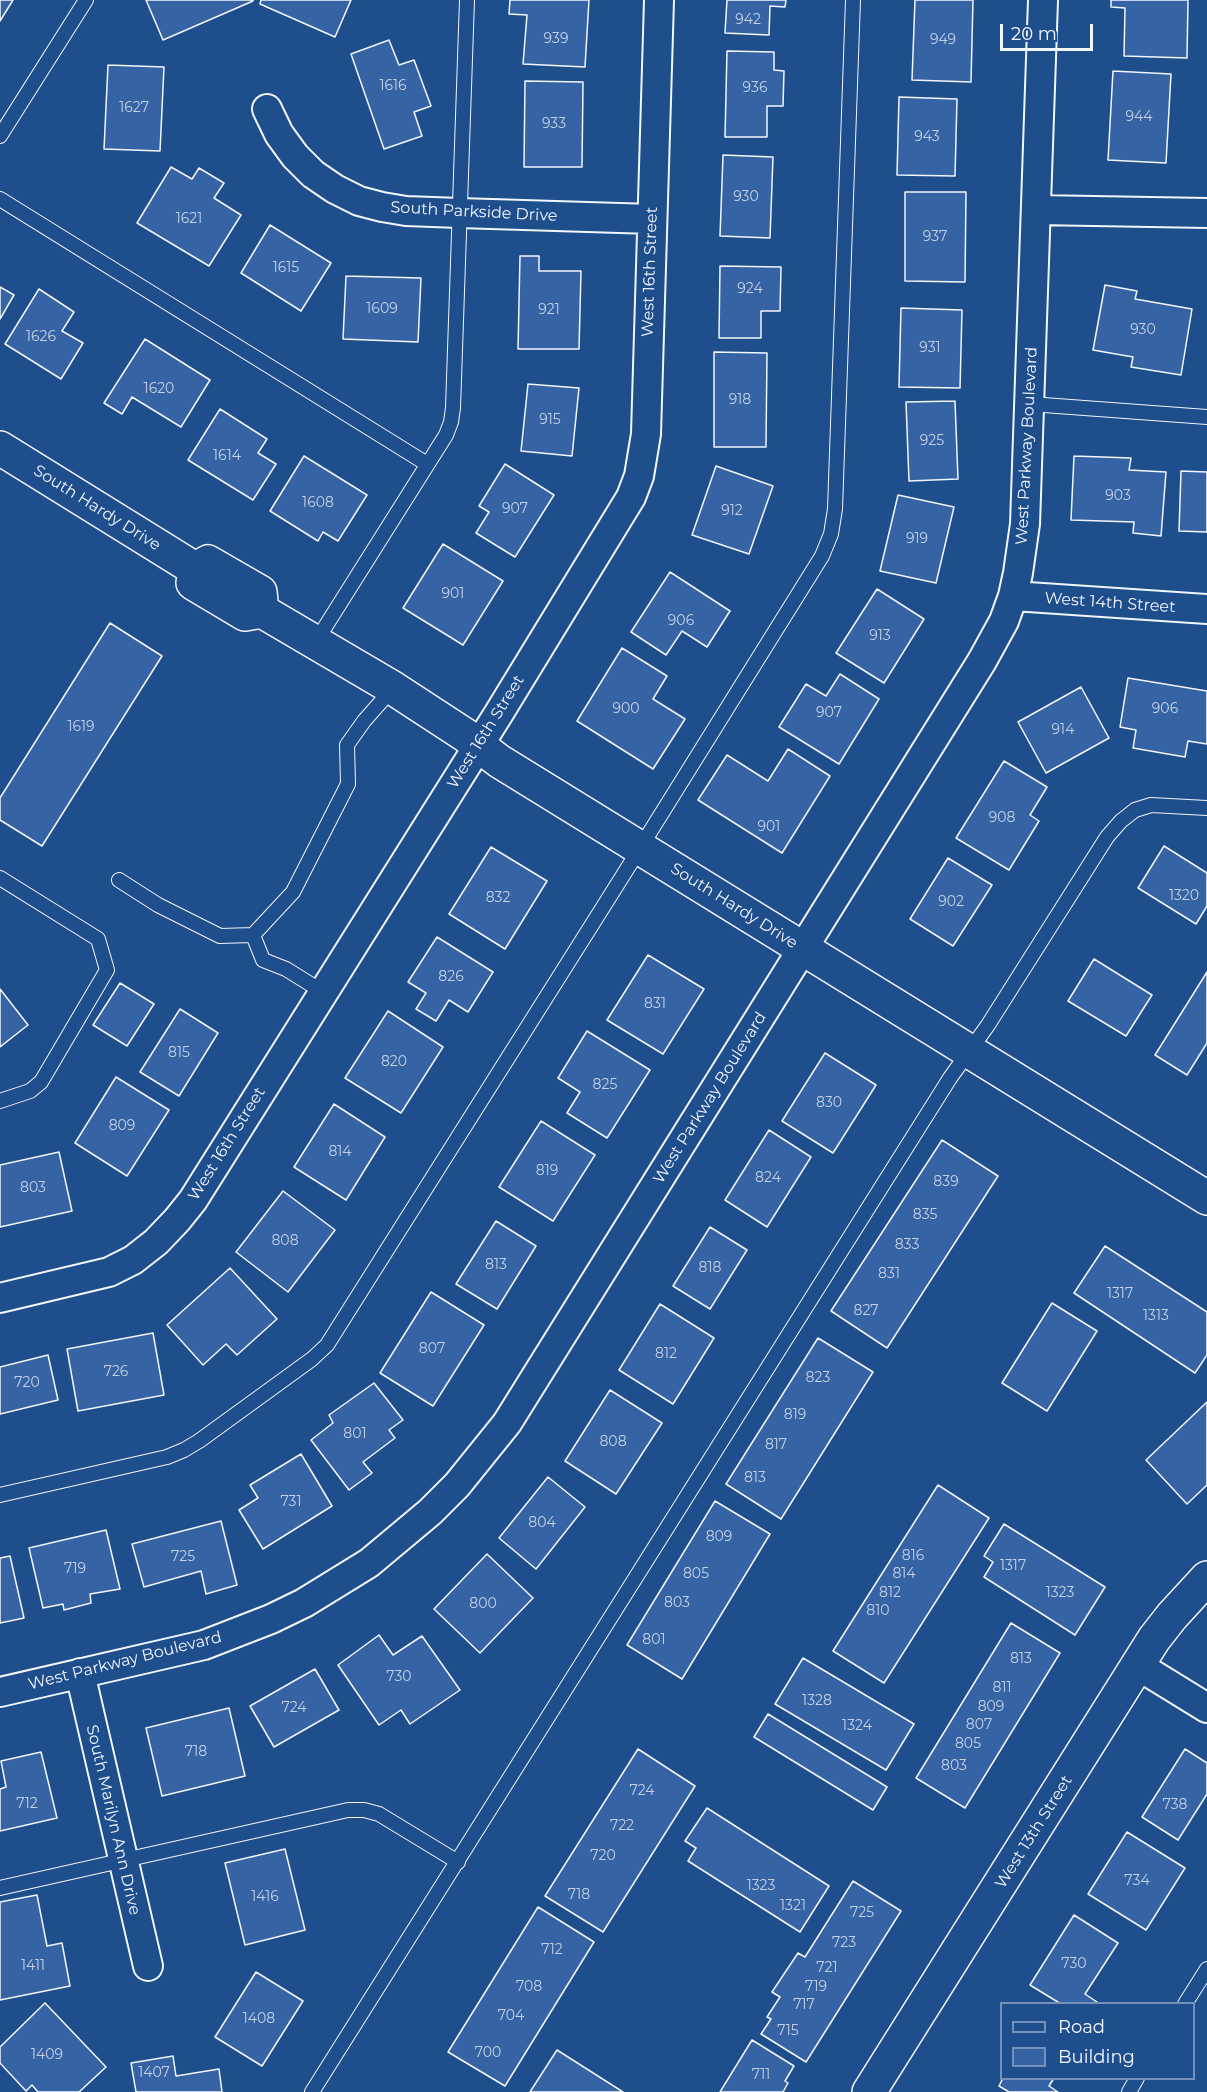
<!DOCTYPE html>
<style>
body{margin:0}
#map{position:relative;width:1207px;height:2092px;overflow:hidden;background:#1f4e8c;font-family:Montserrat,sans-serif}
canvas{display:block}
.legend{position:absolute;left:1000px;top:2002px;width:195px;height:78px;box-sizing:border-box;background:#1f4e8c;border:2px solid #7391ba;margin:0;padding:8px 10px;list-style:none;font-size:18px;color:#f2f6ff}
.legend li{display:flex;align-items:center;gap:12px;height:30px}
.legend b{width:30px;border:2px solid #7391ba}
.scale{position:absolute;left:1000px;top:24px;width:93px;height:27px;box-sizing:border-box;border:3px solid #f2f6ff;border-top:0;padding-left:8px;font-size:18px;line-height:21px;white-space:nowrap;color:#f2f6ff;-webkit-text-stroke:4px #1f4e8c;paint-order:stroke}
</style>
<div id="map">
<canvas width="1207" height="2092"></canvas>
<ul class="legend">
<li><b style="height:8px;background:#1f4e8c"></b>Road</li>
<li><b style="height:16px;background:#3563a3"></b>Building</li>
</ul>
<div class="scale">20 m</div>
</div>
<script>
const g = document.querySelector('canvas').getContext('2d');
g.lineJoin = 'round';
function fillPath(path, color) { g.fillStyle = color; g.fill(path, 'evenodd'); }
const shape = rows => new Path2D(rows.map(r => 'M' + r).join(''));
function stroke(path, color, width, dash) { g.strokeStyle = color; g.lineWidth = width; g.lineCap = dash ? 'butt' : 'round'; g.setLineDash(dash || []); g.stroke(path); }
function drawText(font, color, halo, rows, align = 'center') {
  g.font = font + ' Montserrat,sans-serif'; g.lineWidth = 4.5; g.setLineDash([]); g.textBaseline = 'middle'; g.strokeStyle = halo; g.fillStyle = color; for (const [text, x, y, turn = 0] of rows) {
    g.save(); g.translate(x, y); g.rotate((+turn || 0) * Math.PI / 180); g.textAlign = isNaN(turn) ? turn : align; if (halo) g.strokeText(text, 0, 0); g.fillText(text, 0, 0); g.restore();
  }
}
const building = shape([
 [0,0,13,0,0,21,0,0],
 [146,0,253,0,253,1,163,40,146,0],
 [261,0,351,0,335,37,260,4,261,0],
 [510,0,589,0,585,67,523,64,527,15,509,14,510,0],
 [727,0,786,0,785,7,770,6,769,35,725,33,727,0],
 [915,0,973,0,971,82,912,80,915,0],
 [1111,0,1188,0,1187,58,1124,56,1125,8,1111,7,1111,0],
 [389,40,399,65,414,60,431,106,414,112,422,136,384,149,351,54,389,40],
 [727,51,774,52,774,70,784,71,783,106,767,106,767,137,725,137,727,51],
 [108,65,164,67,160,151,104,149,108,65],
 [1113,71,1171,74,1166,163,1108,160,1113,71],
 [525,81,583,82,582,167,524,167,525,81],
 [899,97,957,99,955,176,897,175,899,97],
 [723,155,773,157,770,238,720,236,723,155],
 [171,167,192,179,199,168,224,183,214,198,241,215,209,266,137,223,171,167],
 [905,192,966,192,965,282,905,281,905,192],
 [270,225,331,263,301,311,241,273,270,225],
 [520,256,539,256,539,271,581,271,579,349,518,349,520,256],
 [720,266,781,267,780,311,761,311,761,338,719,338,720,266],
 [346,276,421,278,418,342,343,339,346,276],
 [1105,285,1137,291,1135,299,1192,309,1181,375,1131,367,1133,357,1093,350,1105,285],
 [0,287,14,295,0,319,0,287],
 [39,289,74,312,62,331,83,343,61,379,5,344,39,289],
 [901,308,962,310,960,388,899,387,901,308],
 [145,339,210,380,181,427,132,397,122,414,104,403,145,339],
 [714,352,767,353,766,447,714,447,714,352],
 [528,384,579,388,572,456,521,451,528,384],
 [955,401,958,479,909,481,906,402,955,401],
 [220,409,267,439,258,453,276,464,253,500,188,460,220,409],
 [304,456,367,495,338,541,323,532,318,541,270,511,304,456],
 [1074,456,1131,458,1129,470,1166,472,1161,536,1133,533,1134,522,1071,520,1074,456],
 [505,464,554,495,515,557,476,533,489,512,479,506,505,464],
 [716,466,773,486,749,554,692,535,716,466],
 [1181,471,1207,472,1207,532,1179,531,1181,471],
 [898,495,954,507,936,583,880,571,898,495],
 [443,544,503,581,463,645,403,608,443,544],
 [670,572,730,611,707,647,682,631,666,655,631,632,670,572],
 [877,589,924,619,884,683,836,653,877,589],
 [110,623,162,656,42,846,0,820,0,798,110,623],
 [622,648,667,676,653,699,685,719,653,769,577,721,622,648],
 [840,674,879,699,839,764,779,727,806,684,826,696,840,674],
 [1128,678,1207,691,1207,744,1188,741,1185,757,1133,748,1136,730,1120,727,1128,678],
 [1081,687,1109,738,1046,773,1018,722,1081,687],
 [788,749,830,776,782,853,698,800,727,755,768,781,788,749],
 [1004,761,1047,787,1030,815,1039,821,1009,870,956,838,1004,761],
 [1164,846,1207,873,1207,906,1196,924,1138,888,1164,846],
 [491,847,547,881,505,949,449,914,491,847],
 [948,858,992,885,953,946,910,919,948,858],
 [437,937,493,972,468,1012,449,1000,436,1021,416,1009,426,993,408,982,437,937],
 [648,955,704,989,663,1054,607,1020,648,955],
 [1094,959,1152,995,1126,1036,1068,1001,1094,959],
 [1207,972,1207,1043,1187,1075,1155,1055,1207,972],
 [120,983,154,1004,127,1046,93,1025,120,983],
 [0,989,28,1025,0,1047,0,989],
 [180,1009,218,1033,179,1096,140,1072,180,1009],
 [388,1011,443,1047,401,1113,345,1078,388,1011],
 [587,1031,650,1070,607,1138,567,1113,580,1092,558,1078,587,1031],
 [825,1053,876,1085,833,1153,782,1121,825,1053],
 [116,1077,169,1110,127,1176,75,1143,116,1077],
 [334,1104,385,1137,346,1200,294,1167,334,1104],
 [541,1121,595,1155,553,1221,499,1187,541,1121],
 [769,1130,811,1157,767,1227,725,1200,769,1130],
 [942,1140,998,1176,887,1348,831,1311,942,1140],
 [59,1152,72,1211,0,1227,0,1165,59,1152],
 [283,1191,335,1230,288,1292,236,1252,283,1191],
 [496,1221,536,1246,497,1309,456,1284,496,1221],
 [710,1227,747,1250,710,1309,673,1286,710,1227],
 [1105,1246,1207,1312,1207,1355,1195,1373,1074,1293,1105,1246],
 [230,1268,277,1319,237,1355,226,1344,203,1365,167,1325,230,1268],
 [431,1292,484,1325,433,1406,380,1373,431,1292],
 [1052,1303,1097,1331,1047,1411,1002,1383,1052,1303],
 [660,1304,714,1338,673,1404,619,1370,660,1304],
 [153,1333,164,1395,78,1411,67,1349,153,1333],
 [818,1338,873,1372,781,1519,726,1484,818,1338],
 [48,1355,58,1400,0,1414,0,1367,48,1355],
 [374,1383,403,1420,389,1430,395,1438,363,1462,372,1473,349,1490,311,1440,333,1423,329,1415,374,1383],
 [610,1390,662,1423,616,1494,565,1461,610,1390],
 [1207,1402,1207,1485,1187,1504,1146,1460,1207,1402],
 [301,1454,332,1506,263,1549,239,1510,258,1498,250,1485,301,1454],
 [548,1477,585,1507,536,1569,499,1538,548,1477],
 [938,1485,989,1518,884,1683,833,1651,938,1485],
 [715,1501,770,1534,682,1679,627,1645,715,1501],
 [221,1521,237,1585,206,1594,201,1571,144,1587,132,1544,221,1521],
 [1004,1524,1105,1587,1075,1635,984,1577,993,1562,984,1556,1004,1524],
 [106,1530,120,1589,90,1594,91,1603,64,1610,63,1604,43,1608,29,1548,106,1530],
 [487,1554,533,1598,480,1653,434,1609,487,1554],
 [10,1556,24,1618,0,1623,0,1558,10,1556],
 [1011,1623,1060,1653,965,1808,916,1778,1011,1623],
 [379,1635,393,1655,422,1636,460,1690,410,1724,401,1710,379,1725,338,1665,379,1635],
 [803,1658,914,1724,886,1770,775,1704,803,1658],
 [315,1669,339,1710,274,1747,250,1706,315,1669],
 [229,1708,245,1776,162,1796,146,1728,229,1708],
 [768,1714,887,1787,873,1810,754,1737,768,1714],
 [638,1749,695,1786,603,1932,545,1896,638,1749],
 [1185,1749,1207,1763,1207,1794,1178,1840,1142,1817,1185,1749],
 [41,1752,57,1818,0,1831,0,1789,6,1787,1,1761,41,1752],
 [707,1808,829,1886,800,1932,688,1861,696,1848,685,1841,707,1808],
 [1127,1832,1185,1868,1146,1930,1088,1894,1127,1832],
 [285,1849,305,1930,245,1945,225,1863,285,1849],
 [853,1881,901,1911,806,2062,761,2034,771,2019,767,2017,780,1997,772,1992,798,1953,805,1957,853,1881],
 [37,1895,47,1946,62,1943,70,1986,0,2000,0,1902,37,1895],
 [538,1907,594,1942,505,2086,448,2052,538,1907],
 [1074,1915,1118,1943,1085,1994,1100,2004,1061,2004,1030,1985,1074,1915],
 [256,1972,303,2001,262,2066,215,2037,256,1972],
 [45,2003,106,2067,79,2092,38,2092,32,2085,26,2091,0,2063,0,2047,45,2003],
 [752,2040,794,2066,785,2081,788,2083,783,2092,720,2092,752,2040],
 [557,2050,623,2092,530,2092,557,2050],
 [173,2056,176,2076,219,2069,222,2092,136,2092,131,2063,173,2056],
 [1003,2078,1054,2078,1049,2086,1058,2092,1009,2092,999,2086,1003,2078]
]);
const service = shape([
 [0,136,86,0],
 [0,199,427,464],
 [1030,404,1207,417],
 [315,643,446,435,451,422,453,408,467,0],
 [0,878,98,939,107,970,41,1082,30,1091,0,1101],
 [119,880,158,905,220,936,253,935,293,892,348,784,347,745,364,721,393,688],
 [253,935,263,960,286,969,323,992],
 [0,1495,167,1457,184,1450,199,1441,312,1359,327,1345,622,877,822,556,831,534,835,509,853,0],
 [0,1888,348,1810,364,1810,379,1814,458,1862],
 [1185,2004,1207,1969],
 [312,2092,950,1078,988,1025,1107,837,1121,821,1135,810,1151,805,1207,808],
 [1129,2092,1137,2078]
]);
const minor = shape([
 [267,109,279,134,295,156,313,174,335,189,359,201,382,207,406,211,459,213,652,219],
 [1037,210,1207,213],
 [1013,596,1207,609],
 [0,1298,109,1272,133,1260,156,1242,177,1220,193,1200,499,713,631,497,639,476,646,434,659,0],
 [1137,1665,1207,1708],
 [80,1673,148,1966],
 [0,1692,204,1645,271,1619,304,1603,369,1563,430,1512,457,1485,507,1423,982,661,1004,621,1013,596,1018,573,1025,524,1043,0]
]);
const tertiary = shape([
 [0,448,195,569],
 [195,569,193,583,245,614,262,611,393,688,465,735,499,761,1207,1198],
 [195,569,208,562,260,592,262,611],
 [869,2092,1154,1639,1172,1616,1207,1578]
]);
const numberNames = [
 ["942",748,20],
 ["939",556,39],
 ["949",943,40],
 ["1616",393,86],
 ["936",755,88],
 ["1627",134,108],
 ["944",1139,117],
 ["933",554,124],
 ["943",927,137],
 ["930",746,197],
 ["1621",189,219],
 ["937",935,237],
 ["1615",286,268],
 ["924",750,289],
 ["1609",382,309],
 ["921",549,310],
 ["930",1143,330],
 ["1626",41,337],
 ["931",930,348],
 ["1620",159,389],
 ["918",740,400],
 ["915",550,420],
 ["925",932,441],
 ["1614",227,456],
 ["903",1118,496],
 ["1608",318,503],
 ["907",515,509],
 ["912",732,511],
 ["919",917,539],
 ["901",453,594],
 ["906",681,621],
 ["913",880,636],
 ["900",626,709],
 ["906",1165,709],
 ["907",829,713],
 ["1619",81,727],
 ["914",1063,730],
 ["908",1002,818],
 ["901",769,827],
 ["1320",1184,896],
 ["832",498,898],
 ["902",951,902],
 ["826",451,977],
 ["831",655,1004],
 ["815",179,1053],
 ["820",394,1062],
 ["825",605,1085],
 ["830",829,1103],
 ["809",122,1126],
 ["814",340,1152],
 ["819",547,1171],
 ["824",768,1178],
 ["839",946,1182],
 ["803",33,1188],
 ["835",925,1215],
 ["808",285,1241],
 ["833",907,1245],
 ["813",496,1265],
 ["818",710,1268],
 ["831",889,1274],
 ["1317",1120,1294],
 ["827",866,1311],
 ["1313",1156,1316],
 ["807",432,1349],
 ["812",666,1354],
 ["726",116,1372],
 ["823",818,1378],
 ["720",27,1383],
 ["819",795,1415],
 ["801",355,1434],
 ["808",613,1442],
 ["817",776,1445],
 ["813",755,1478],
 ["731",291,1502],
 ["804",542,1523],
 ["809",719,1537],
 ["816",913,1556],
 ["725",183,1557],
 ["1317",1013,1566],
 ["719",75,1569],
 ["805",696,1574],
 ["814",904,1574],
 ["812",890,1593],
 ["1323",1060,1593],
 ["803",677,1603],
 ["800",483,1604],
 ["810",878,1611],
 ["801",654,1640],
 ["813",1021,1659],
 ["730",399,1677],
 ["811",1002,1688],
 ["1328",817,1701],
 ["809",991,1707],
 ["724",294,1708],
 ["807",979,1725],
 ["1324",857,1726],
 ["805",968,1744],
 ["718",196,1752],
 ["803",954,1766],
 ["724",642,1791],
 ["712",27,1804],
 ["738",1175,1805],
 ["722",622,1826],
 ["720",603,1856],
 ["734",1137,1881],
 ["1323",761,1886],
 ["718",579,1895],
 ["1416",265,1897],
 ["1321",793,1906],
 ["725",862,1913],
 ["723",844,1943],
 ["712",552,1950],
 ["730",1074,1964],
 ["1411",33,1966],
 ["721",827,1968],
 ["708",529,1987],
 ["719",816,1987],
 ["717",804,2005],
 ["704",511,2016],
 ["1408",259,2019],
 ["715",788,2031],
 ["700",488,2053],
 ["1409",47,2055],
 ["1407",154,2073],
 ["711",761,2075]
];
const streetNames = [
 ["South Parkside Drive",474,212,3],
 ["West 16th Street",650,272,-88],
 ["West Parkway Boulevard",1027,446,-87],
 ["South Hardy Drive",97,508,32],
 ["West 14th Street",1110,603,4],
 ["West 16th Street",486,732,-58],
 ["South Hardy Drive",734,906,32],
 ["West Parkway Boulevard",710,1098,-58],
 ["West 16th Street",227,1144,-58],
 ["West Parkway Boulevard",125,1661,-14],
 ["South Marilyn Ann Drive",113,1820,77],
 ["West 13th Street",1034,1832,-58]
];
fillPath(building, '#3563a3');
stroke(building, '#f2f6ff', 1.5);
stroke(service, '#f2f6ff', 16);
stroke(minor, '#f2f6ff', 32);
stroke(tertiary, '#f2f6ff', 36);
stroke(service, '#1f4e8c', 14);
stroke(minor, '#1f4e8c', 28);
stroke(tertiary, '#1f4e8c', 33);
drawText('14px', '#c3d1e8', null, numberNames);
drawText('16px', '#f2f6ff', '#1f4e8c', streetNames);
</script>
